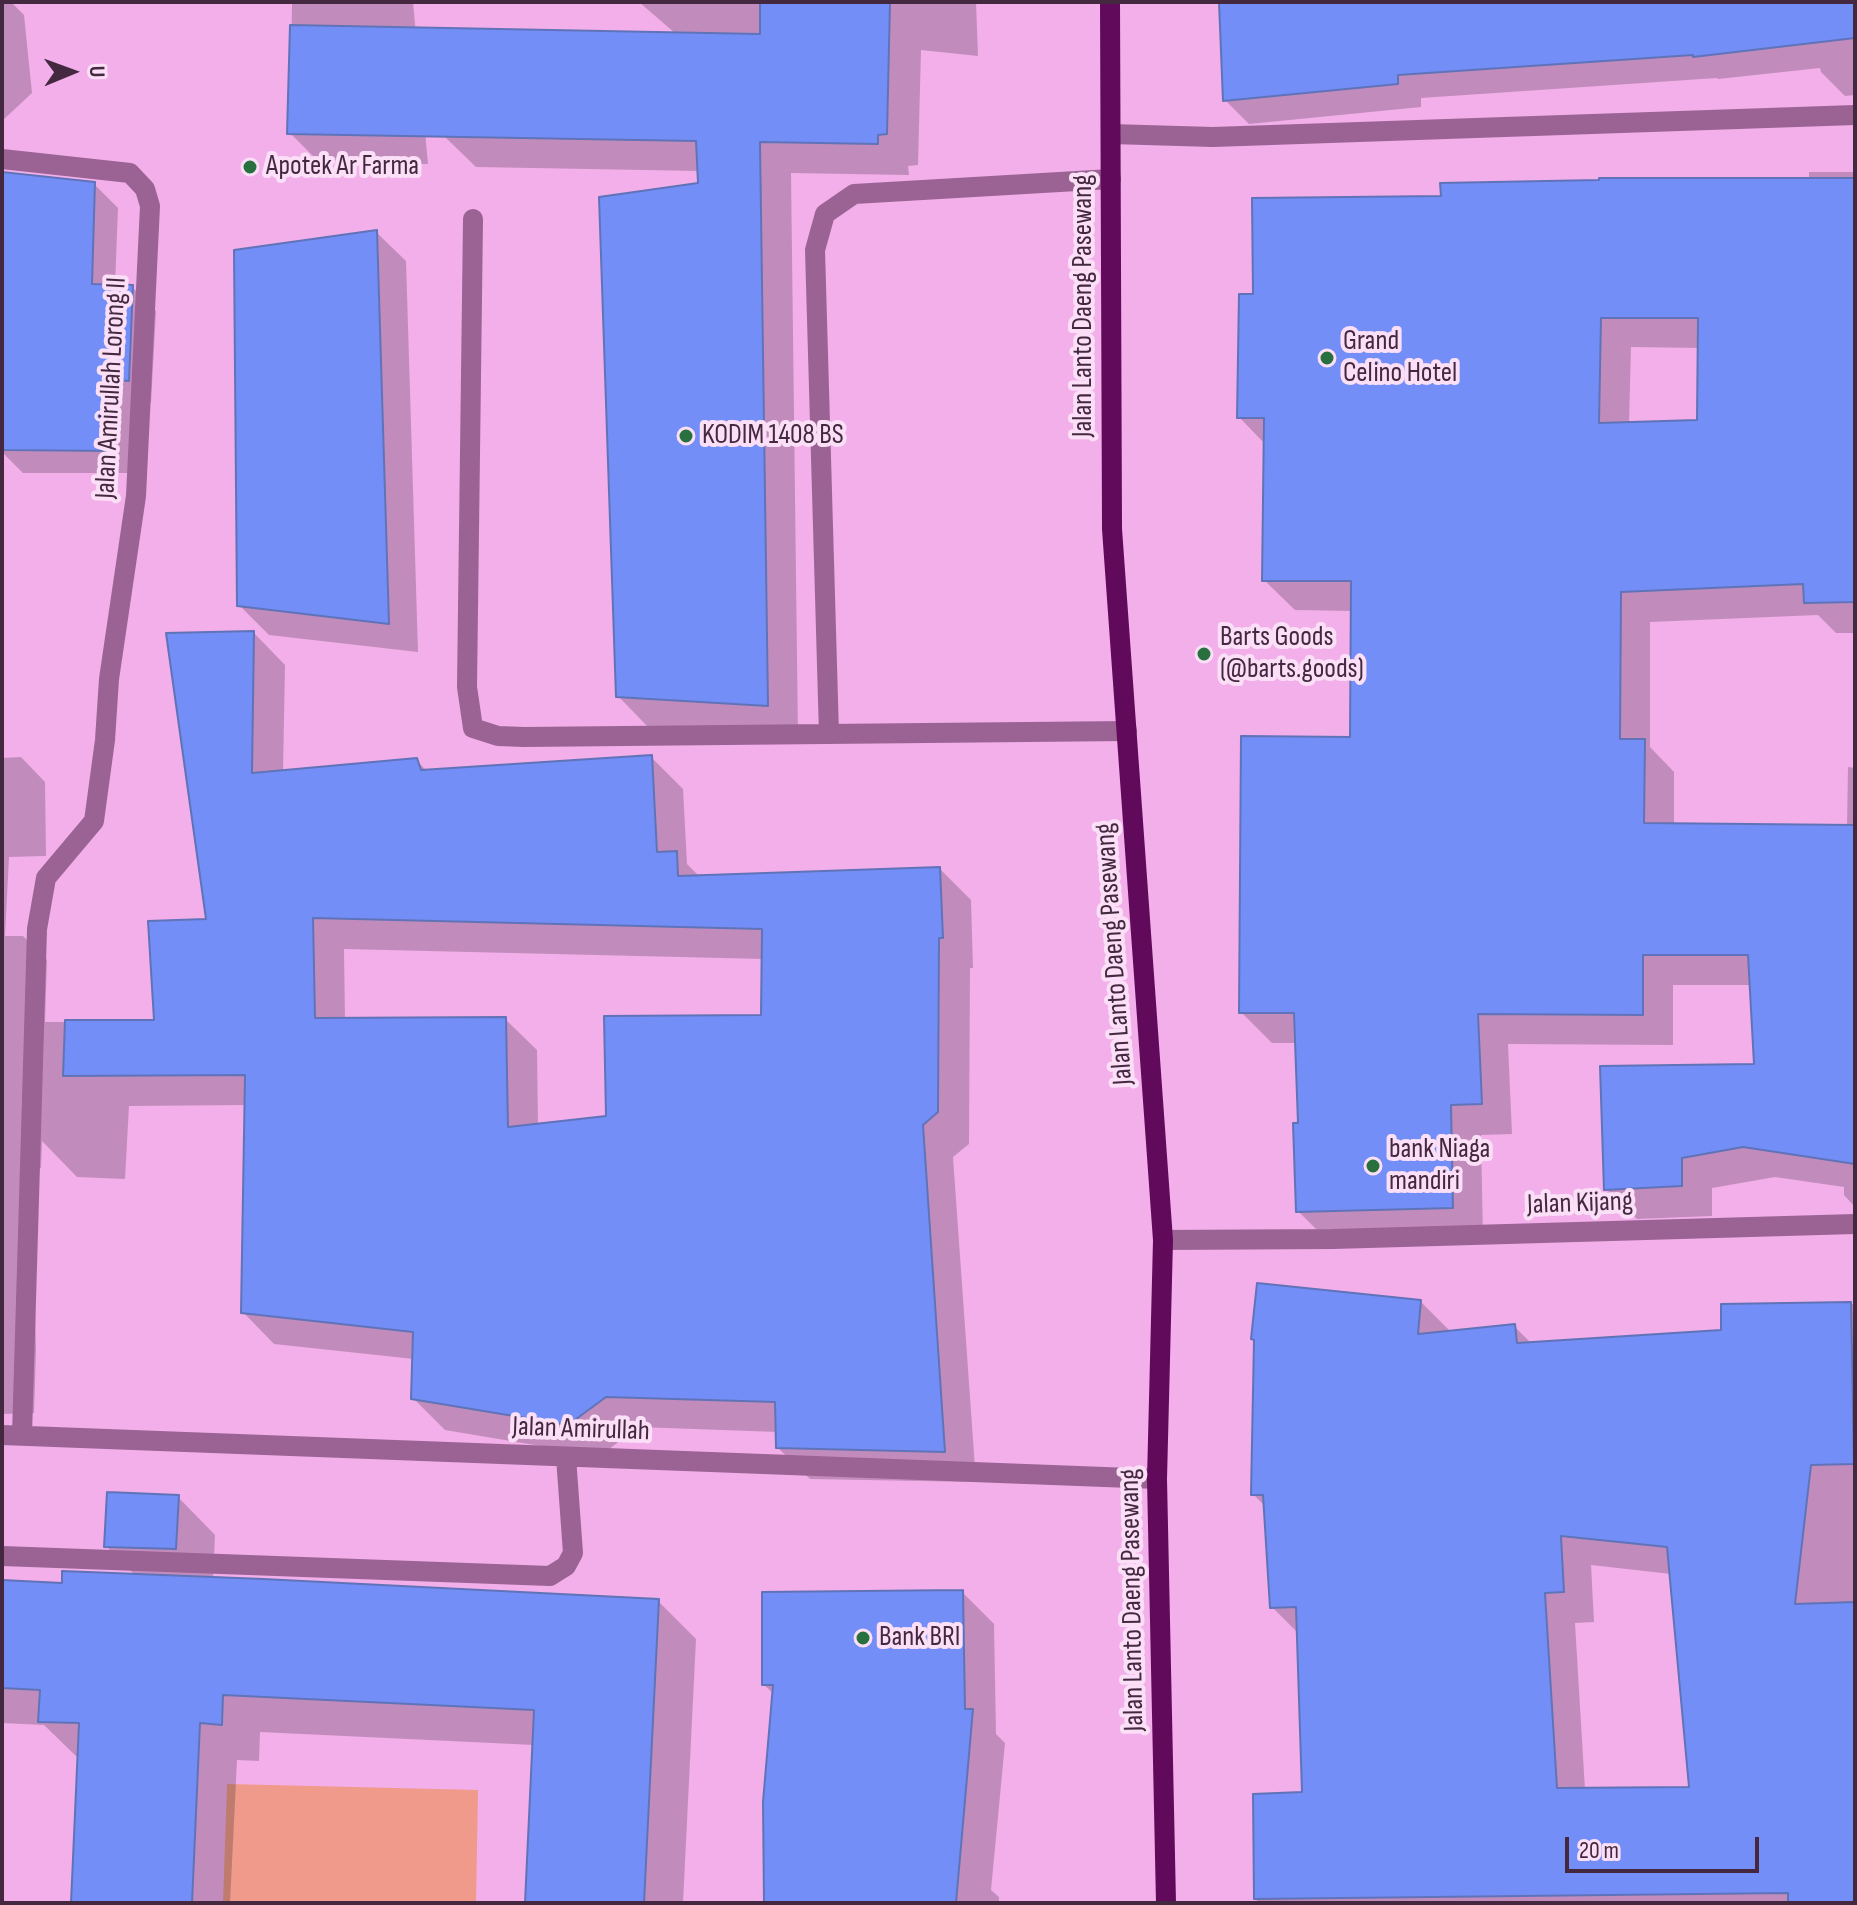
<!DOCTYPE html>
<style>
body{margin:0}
#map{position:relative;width:1857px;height:1905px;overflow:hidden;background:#f2afea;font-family:"Sofia Sans Condensed",sans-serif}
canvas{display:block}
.frame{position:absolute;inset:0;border:4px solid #432840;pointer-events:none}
.north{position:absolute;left:32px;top:32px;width:80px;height:80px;-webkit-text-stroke:6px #fbdff7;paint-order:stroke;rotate:89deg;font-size:22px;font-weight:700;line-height:32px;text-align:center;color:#432840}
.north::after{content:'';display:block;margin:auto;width:28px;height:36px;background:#432840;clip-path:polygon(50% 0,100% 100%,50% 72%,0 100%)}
.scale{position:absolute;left:1565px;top:1837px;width:194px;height:36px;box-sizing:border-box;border:4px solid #432840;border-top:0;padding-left:10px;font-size:24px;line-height:28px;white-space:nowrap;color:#432840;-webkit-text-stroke:6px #fbdff7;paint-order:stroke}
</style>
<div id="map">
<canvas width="1857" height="1905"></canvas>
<div class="frame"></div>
<div class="north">U</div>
<div class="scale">20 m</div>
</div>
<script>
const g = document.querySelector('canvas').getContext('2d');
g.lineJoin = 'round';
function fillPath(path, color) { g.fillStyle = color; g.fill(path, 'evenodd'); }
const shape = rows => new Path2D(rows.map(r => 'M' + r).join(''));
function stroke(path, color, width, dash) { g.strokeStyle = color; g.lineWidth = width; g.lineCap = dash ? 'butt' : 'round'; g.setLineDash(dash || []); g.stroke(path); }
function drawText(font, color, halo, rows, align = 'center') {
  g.font = font + ' "Sofia Sans Condensed",sans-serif'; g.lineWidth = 8; g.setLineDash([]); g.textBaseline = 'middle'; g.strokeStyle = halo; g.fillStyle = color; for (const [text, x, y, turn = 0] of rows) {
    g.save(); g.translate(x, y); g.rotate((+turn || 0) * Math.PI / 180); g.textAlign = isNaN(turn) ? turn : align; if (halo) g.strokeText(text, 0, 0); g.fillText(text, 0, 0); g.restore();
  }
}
const green = shape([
 [227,1784,478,1790,476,1903,223,1903]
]);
const shadow = shape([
 [2,2,11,2,24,15,32,93,2,121],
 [207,2,413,2,428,164,319,162,290,133,292,3],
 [639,2,976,2,978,56,921,50,918,165,908,166,909,175,791,173,798,737,649,728,618,696,700,185,700,171,476,167,444,136,676,34],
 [1221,2,1855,2,1855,95,1845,96,1821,72,1820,68,1718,79,1717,78,1421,98,1421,107,1249,124,1225,100],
 [1809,172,1855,172,1855,633,1836,633,1818,615,1650,622,1650,747,1674,772,1674,825,1847,827,1848,767,1855,768,1855,1207,1844,1195,1844,1187,1775,1177,1712,1188,1712,1216,1637,1219,1606,1189,1756,1066,1751,985,1673,985,1673,1045,1508,1044,1512,1134,1481,1135,1483,1238,1329,1242,1298,1211,1300,1125,1297,1043,1272,1043,1241,1012,1352,739,1353,611,1295,610,1264,580,1265,444,1239,417,1255,296,1443,198,1809,180],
 [1631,347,1700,348,1699,422,1629,424],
 [2,174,94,184,118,208,115,287,132,287,156,311,151,403,137,403,138,473,23,473,2,452],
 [376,232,406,261,418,652,269,635,239,605],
 [254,633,285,665,283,772,416,760,427,771,651,757,683,789,687,864,700,877,940,869,971,900,973,968,970,968,969,1144,953,1157,976,1482,810,1479,778,1448,778,1432,638,1427,600,1456,445,1430,413,1398,414,1359,274,1344,243,1312,247,1105,129,1106,125,1179,77,1177,42,1141,41,1168,32,1168,36,1351,34,1413,2,1414,2,758,21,757,45,782,46,856,9,857,5,936,23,936,47,960,45,1022,156,1022,208,921],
 [344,949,763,959,763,1017,608,1118,538,1126,537,1050,505,1019,345,1020],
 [1421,1302,1451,1332,1514,1326,1532,1344,1723,1331,1723,1306,1855,1304,1855,1903,1257,1903,1255,1796,1304,1794,1299,1634,1272,1607,1266,1507,1253,1494],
 [1591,1565,1671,1574,1692,1789,1585,1790,1575,1623,1594,1622],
 [178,1497,215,1535,213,1579,658,1601,696,1639,683,1903,527,1903,534,1745,260,1732,259,1761,237,1760,230,1903,73,1903,78,1758,44,1725,2,1723,2,1582,64,1585,136,1576,106,1546],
 [962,1592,994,1624,996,1734,1005,1743,991,1890,999,1897,999,1903,766,1903,774,1694,764,1685]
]);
const building = shape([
 [760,2,890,2,887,134,878,135,878,144,760,142,768,706,616,697,599,197,698,183,696,141,287,134,290,25,760,34,760,2],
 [1219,2,1855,2,1855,38,1693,57,1693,55,1398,75,1398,84,1223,101,1219,2],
 [2,172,95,182,92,284,133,285,129,381,114,380,116,451,2,450,2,172],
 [1599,178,1855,178,1855,602,1804,603,1803,584,1621,592,1620,739,1645,739,1644,823,1855,825,1855,1164,1743,1147,1682,1158,1682,1186,1604,1190,1600,1066,1754,1064,1748,955,1643,955,1643,1015,1478,1014,1482,1104,1451,1105,1453,1208,1296,1212,1293,1123,1298,1123,1294,1013,1239,1013,1241,736,1350,737,1351,581,1262,581,1264,418,1237,418,1239,294,1253,294,1252,198,1441,196,1440,183,1599,180,1599,178],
 [1601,318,1698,318,1697,420,1599,423,1601,318],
 [377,230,389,624,237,606,234,250,377,230],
 [254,631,252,773,417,758,421,770,652,755,657,852,677,851,678,876,940,867,943,938,939,938,938,1112,923,1125,945,1452,776,1448,775,1402,606,1397,568,1425,411,1399,413,1332,241,1313,245,1075,63,1076,65,1020,154,1020,148,921,206,919,166,633,254,631],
 [313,918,762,929,761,1015,604,1016,606,1116,508,1127,506,1017,315,1018,313,918],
 [1257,1283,1421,1300,1418,1334,1515,1324,1517,1343,1721,1330,1721,1304,1851,1302,1854,1464,1811,1465,1795,1604,1855,1602,1855,1903,1788,1903,1788,1893,1254,1899,1253,1794,1302,1792,1296,1607,1270,1608,1263,1495,1251,1495,1254,1340,1251,1339,1257,1283],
 [1561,1536,1667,1547,1689,1787,1557,1788,1545,1593,1564,1592,1561,1536],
 [107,1492,179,1495,176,1549,104,1547,107,1492],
 [62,1571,263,1579,659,1599,644,1903,525,1903,534,1710,223,1695,222,1725,200,1723,192,1903,71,1903,79,1723,38,1722,40,1690,2,1688,2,1580,62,1583,62,1571],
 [963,1590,965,1709,973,1709,956,1903,764,1903,763,1802,773,1685,762,1685,762,1592,963,1590]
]);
const minor = shape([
 [1111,134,1213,137,1855,115],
 [2,159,130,173,145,189,150,206,136,496,109,679,105,740,94,821,46,878,37,929,22,1435],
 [473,219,467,687,473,728,498,736,524,737,1127,731],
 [829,734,815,250,825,214,854,194,1111,179],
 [1163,1240,1333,1239,1855,1224],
 [2,1435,1157,1479],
 [2,1556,550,1576,566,1566,573,1553,566,1457]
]);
const major = shape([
 [1110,2,1112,529,1163,1240,1157,1479,1166,1903]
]);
const markers = [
 [250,167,8,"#28713f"],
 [1327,358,8,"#28713f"],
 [686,436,8,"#28713f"],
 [1204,654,8,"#28713f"],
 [1373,1166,8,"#28713f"],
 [863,1638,8,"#28713f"]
];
const poiNames = [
 ["Apotek Ar Farma",266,167],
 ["Grand",1343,342],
 ["Celino Hotel",1343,374],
 ["KODIM 1408 BS",702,436],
 ["Barts Goods",1220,638],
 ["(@barts.goods)",1220,670],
 ["bank Niaga",1389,1150],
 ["mandiri",1389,1182],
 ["Bank BRI",879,1638]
];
const streetNames = [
 ["Jalan Lanto Daeng Pasewang",1084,306,-90],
 ["Jalan Amirullah Lorong II",112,388,-87],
 ["Jalan Lanto Daeng Pasewang",1115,954,-94],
 ["Jalan Kijang",1580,1204,-2],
 ["Jalan Amirullah",581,1430,2],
 ["Jalan Lanto Daeng Pasewang",1133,1600,-91]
];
fillPath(green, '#ef9a8a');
fillPath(shadow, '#0003');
fillPath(building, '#738ef7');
stroke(building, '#6073b8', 2);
stroke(minor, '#9a6394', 20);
stroke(major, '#610a5c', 20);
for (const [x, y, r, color] of markers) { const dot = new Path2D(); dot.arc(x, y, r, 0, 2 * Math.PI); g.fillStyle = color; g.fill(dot); stroke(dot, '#fbdff7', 3); }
drawText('28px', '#432840', '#fbdff7', poiNames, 'left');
drawText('28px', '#432840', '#fbdff7', streetNames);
</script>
